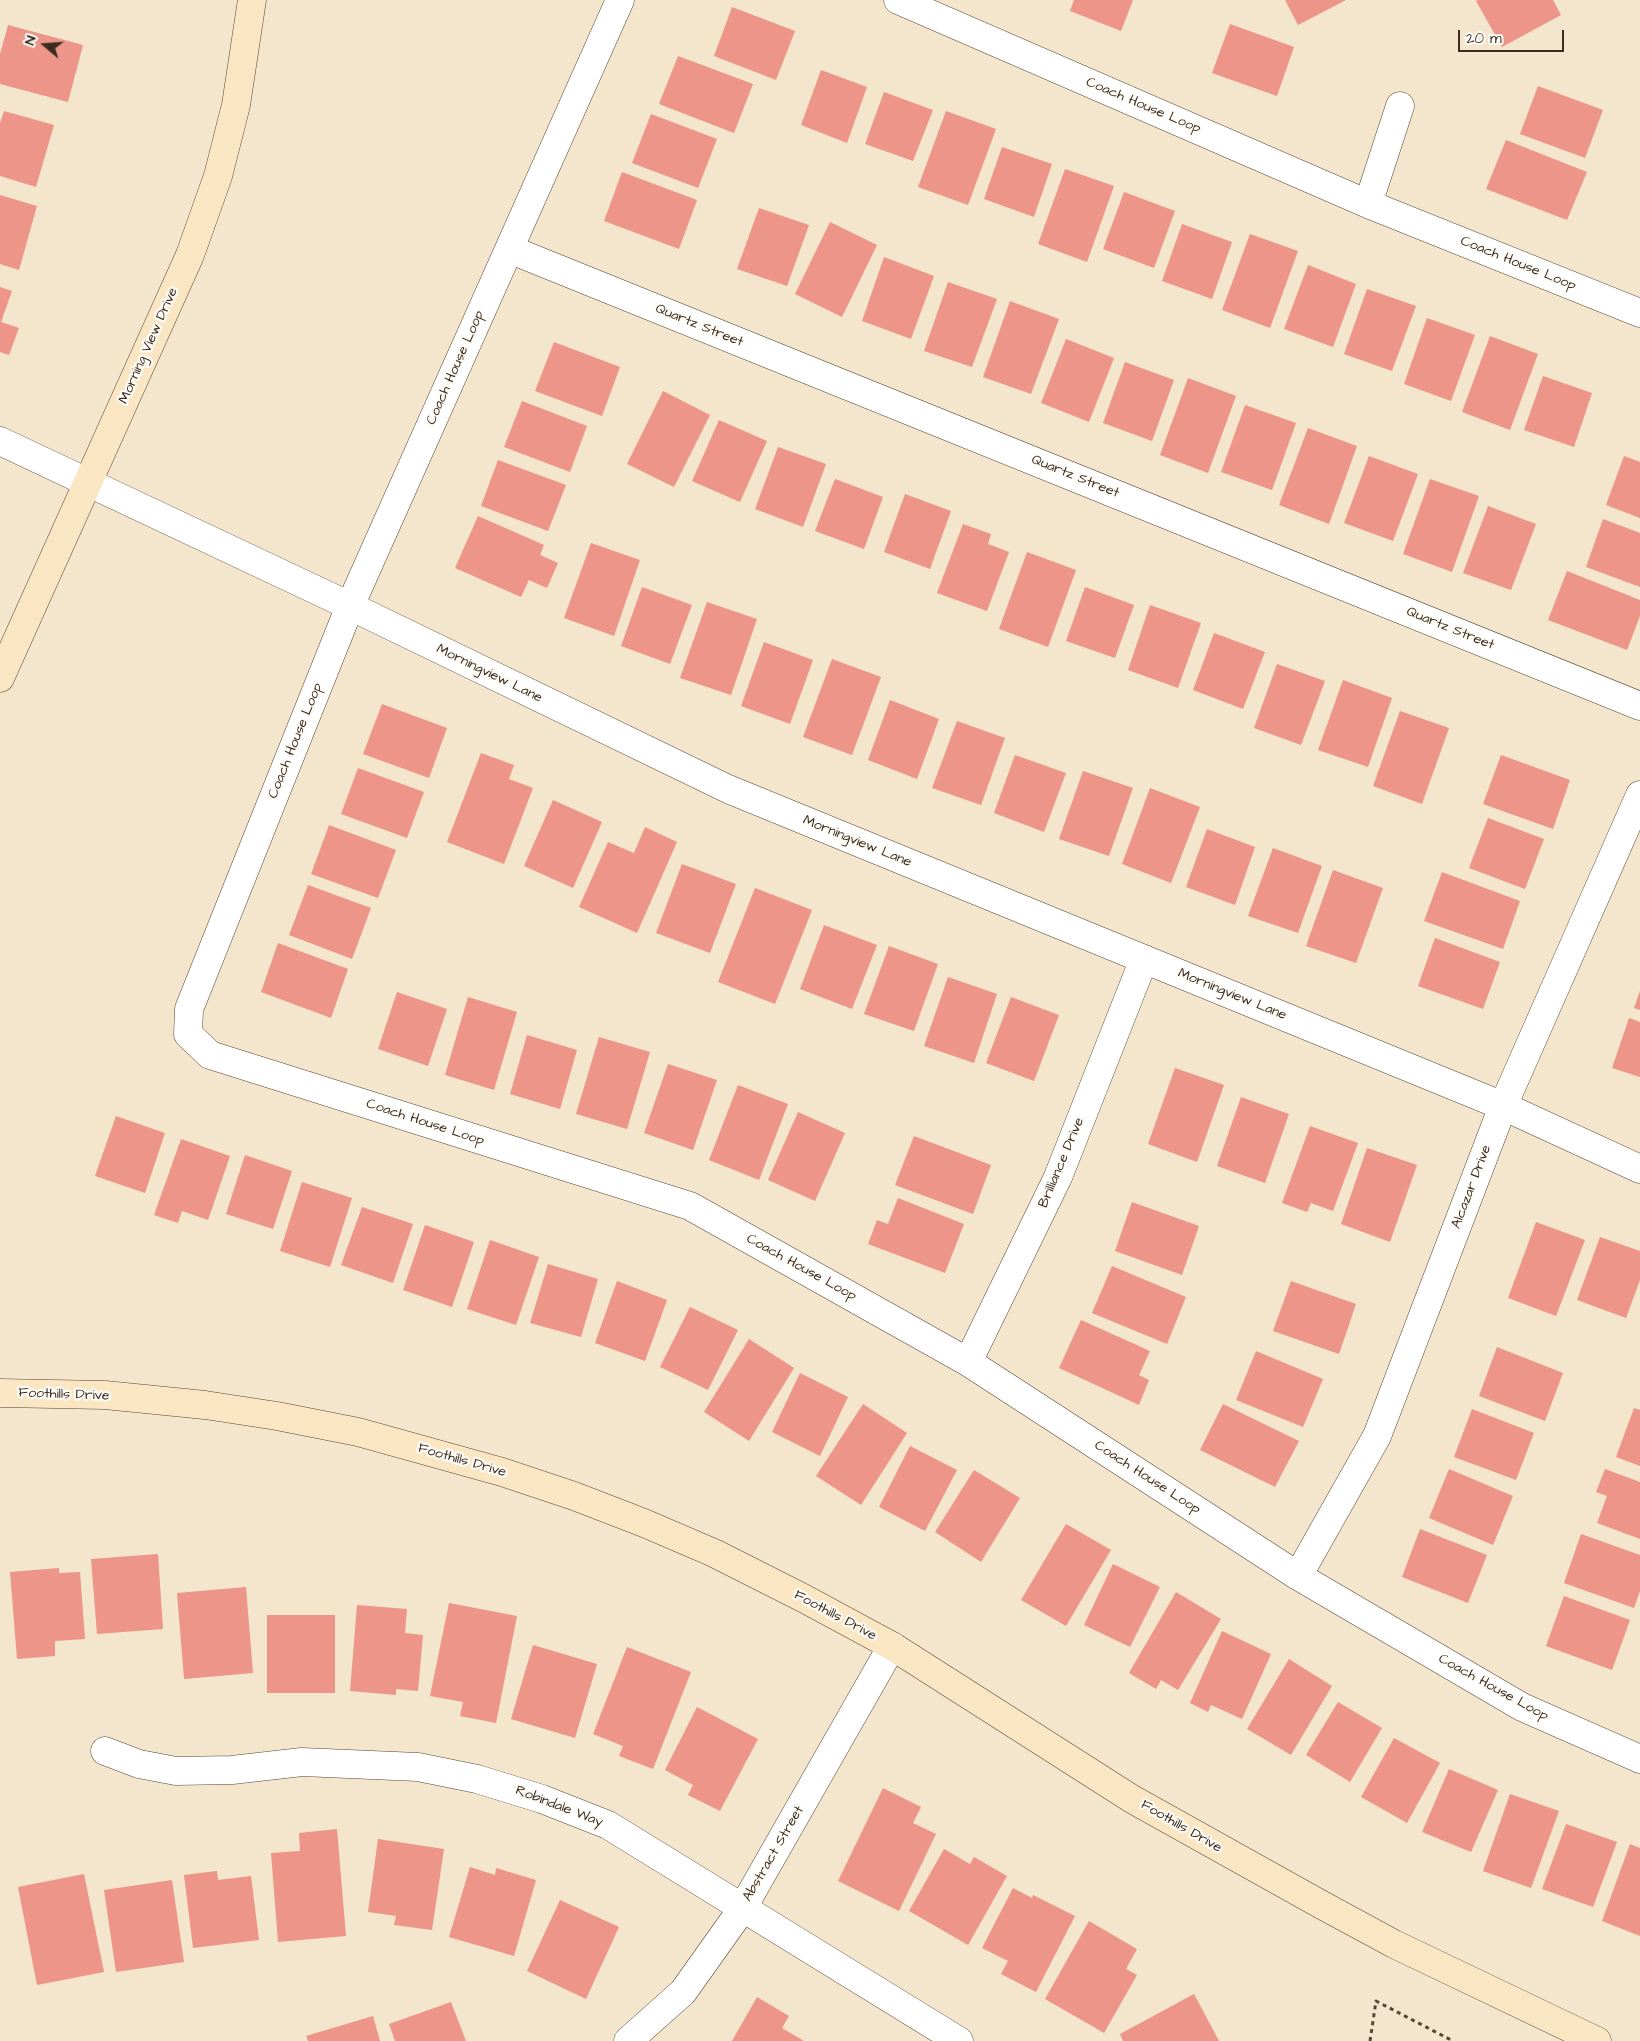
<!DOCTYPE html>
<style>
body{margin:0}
#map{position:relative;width:1640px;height:2041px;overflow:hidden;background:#f3e6cc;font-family:"Architects Daughter",sans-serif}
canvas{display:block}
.north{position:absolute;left:20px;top:20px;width:50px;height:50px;-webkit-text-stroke:4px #fdfcf7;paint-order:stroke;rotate:288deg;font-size:14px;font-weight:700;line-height:20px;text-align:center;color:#3b2a1e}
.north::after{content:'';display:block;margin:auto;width:18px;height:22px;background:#3b2a1e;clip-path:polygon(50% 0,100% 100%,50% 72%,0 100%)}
.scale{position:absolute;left:1458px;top:30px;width:106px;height:22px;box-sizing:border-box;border:2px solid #3b2a1e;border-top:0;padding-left:6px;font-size:15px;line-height:18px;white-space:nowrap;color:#3b2a1e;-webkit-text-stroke:4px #fdfcf7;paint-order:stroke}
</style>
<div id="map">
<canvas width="1640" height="2041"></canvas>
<div class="north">N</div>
<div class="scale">20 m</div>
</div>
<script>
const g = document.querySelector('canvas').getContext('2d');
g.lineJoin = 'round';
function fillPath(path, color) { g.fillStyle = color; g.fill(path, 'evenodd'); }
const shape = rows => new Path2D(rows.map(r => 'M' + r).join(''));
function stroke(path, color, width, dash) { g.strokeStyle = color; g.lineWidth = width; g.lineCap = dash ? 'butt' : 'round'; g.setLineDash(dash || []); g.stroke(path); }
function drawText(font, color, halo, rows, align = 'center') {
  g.font = font + ' "Architects Daughter",sans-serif'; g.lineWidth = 4.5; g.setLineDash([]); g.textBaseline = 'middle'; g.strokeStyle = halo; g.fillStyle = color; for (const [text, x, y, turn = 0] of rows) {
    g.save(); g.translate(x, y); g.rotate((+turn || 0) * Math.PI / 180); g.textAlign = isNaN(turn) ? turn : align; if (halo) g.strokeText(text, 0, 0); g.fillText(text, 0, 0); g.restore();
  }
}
const building = shape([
 [1074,0,1133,0,1121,31,1070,11],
 [1285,0,1346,0,1298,25],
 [1478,0,1553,0,1561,15,1502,47,1476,1],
 [732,7,795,31,776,80,714,56],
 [1230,24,1294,47,1277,96,1212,73],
 [8,25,83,45,68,102,0,84,0,54],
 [678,56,753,84,734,133,659,104],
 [821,70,867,87,847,143,801,125],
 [1538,86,1603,110,1585,158,1520,134],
 [884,92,933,110,913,161,865,144],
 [4,111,54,125,36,187,0,176,0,123],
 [946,111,996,129,968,205,918,187],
 [651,114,717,139,698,188,632,163],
 [1506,140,1587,172,1567,220,1486,189],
 [1002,147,1052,164,1034,217,984,199],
 [1065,169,1114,186,1087,262,1038,244],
 [622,172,697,200,679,249,604,221],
 [1124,192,1175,211,1154,268,1103,249],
 [0,195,37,206,19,270,0,264],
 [759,208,809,225,787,286,737,269],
 [830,222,877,245,842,317,795,294],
 [1182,224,1232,242,1212,299,1162,281],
 [1250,234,1298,251,1270,328,1222,310],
 [884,257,934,276,911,339,862,321],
 [1308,265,1356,284,1333,347,1284,329],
 [948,282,997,299,972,367,924,351],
 [0,287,12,291,1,322,19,328,9,355,0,352],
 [1367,289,1416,306,1392,371,1344,354],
 [1010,301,1059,319,1031,394,983,377],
 [1427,318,1475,335,1451,401,1404,384],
 [1490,336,1538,354,1510,430,1462,412],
 [1066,339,1114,358,1089,422,1041,403],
 [554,342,620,367,602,416,535,391],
 [1125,362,1174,380,1152,441,1103,423],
 [1543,376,1592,393,1574,447,1524,430],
 [1188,378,1236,396,1208,473,1160,455],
 [663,391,710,415,674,487,627,464],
 [522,401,587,426,570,472,504,447],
 [1245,405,1296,423,1272,490,1221,472],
 [719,420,767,441,740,502,692,481],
 [1308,428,1357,446,1329,524,1279,505],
 [778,447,826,464,803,527,755,509],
 [1369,456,1418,474,1393,541,1344,523],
 [1624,456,1640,462,1640,518,1606,505],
 [498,460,566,485,548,531,481,506],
 [835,479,883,497,864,549,815,531],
 [1430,479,1479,496,1452,572,1403,554],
 [905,494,951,511,930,569,884,552],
 [1488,506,1536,524,1511,590,1463,573],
 [478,516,544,545,540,555,558,563,547,588,529,580,521,597,455,568],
 [1603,519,1640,533,1640,587,1586,567],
 [963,524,991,534,988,544,1009,552,987,611,937,593],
 [591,543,640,560,614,636,564,618],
 [1027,552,1076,570,1048,647,999,629],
 [1567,571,1640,600,1640,616,1627,650,1548,620],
 [642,587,692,605,670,664,621,646],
 [1085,587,1134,605,1115,658,1066,641],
 [707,602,757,619,731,695,680,678],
 [1150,605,1201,623,1178,688,1128,670],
 [1214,633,1265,652,1243,709,1193,690],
 [764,642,813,660,790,724,741,706],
 [832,659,881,677,852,755,803,737],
 [1277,664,1325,681,1301,745,1254,728],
 [1343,680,1392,698,1368,767,1318,750],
 [890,700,939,719,917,779,868,760],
 [382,704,447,728,429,778,363,754],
 [1400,711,1449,728,1422,804,1373,786],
 [957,721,1005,738,981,805,932,788],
 [481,753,514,765,509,779,533,788,504,864,447,842],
 [1015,755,1066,773,1044,832,994,813],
 [1501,755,1570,780,1553,829,1483,804],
 [358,768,424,792,407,838,341,814],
 [1083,771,1133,788,1109,856,1059,839],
 [1150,788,1200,807,1171,883,1122,864],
 [553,800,602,822,573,888,524,866],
 [1488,818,1544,839,1525,889,1469,868],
 [329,825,396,850,378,898,311,874],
 [645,827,677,842,637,933,579,907,608,842,634,853],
 [1207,829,1255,847,1235,905,1186,887],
 [1273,848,1322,866,1298,933,1248,916],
 [682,864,736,884,710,953,656,933],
 [1333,870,1383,888,1356,963,1306,946],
 [1442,872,1520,901,1503,949,1424,921],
 [308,885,371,908,352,959,289,935],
 [755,888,812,910,775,1004,718,982],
 [824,925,877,945,852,1009,800,989],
 [1435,938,1500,962,1483,1009,1418,986],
 [278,943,348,969,331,1018,261,992],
 [889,946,938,964,914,1031,864,1014],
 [948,977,997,994,974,1063,924,1046],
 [1640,991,1640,1010,1634,1008],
 [397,992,447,1009,428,1066,378,1049],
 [468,997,517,1012,494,1090,445,1075],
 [1011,997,1059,1015,1034,1081,986,1063],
 [1629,1018,1640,1022,1640,1077,1612,1068],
 [527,1035,577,1050,560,1109,510,1094],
 [599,1037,650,1052,627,1129,576,1114],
 [668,1064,717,1080,693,1150,644,1133],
 [1175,1068,1224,1085,1197,1162,1148,1144],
 [738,1085,788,1104,759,1180,709,1160],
 [1241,1097,1289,1114,1265,1183,1217,1166],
 [798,1112,845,1133,815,1201,768,1180],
 [116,1116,165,1133,145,1193,95,1176],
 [1310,1126,1358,1143,1333,1211,1311,1203,1307,1212,1282,1203],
 [914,1136,991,1165,973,1214,895,1185],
 [181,1139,230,1156,208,1220,182,1211,178,1223,154,1215],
 [1367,1148,1417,1165,1390,1242,1341,1224],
 [245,1155,292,1171,273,1229,226,1214],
 [302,1182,352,1198,330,1267,280,1251],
 [898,1198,964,1224,945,1273,868,1244,877,1220,888,1224],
 [1132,1202,1199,1226,1182,1275,1115,1251],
 [362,1207,413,1224,393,1283,341,1265],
 [1536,1222,1585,1240,1556,1316,1508,1298],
 [425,1225,474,1242,452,1307,403,1290],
 [1600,1237,1640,1251,1640,1280,1626,1318,1577,1300],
 [490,1240,539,1257,516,1325,467,1309],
 [548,1264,598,1279,581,1337,530,1323],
 [1112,1266,1186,1297,1167,1344,1092,1313],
 [617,1281,667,1300,645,1361,595,1343],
 [1291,1281,1356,1304,1339,1354,1273,1331],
 [690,1307,738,1330,708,1390,660,1367],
 [1081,1320,1150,1351,1139,1375,1149,1380,1139,1405,1059,1368],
 [749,1339,794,1368,749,1441,704,1412],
 [1497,1347,1563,1373,1545,1421,1479,1396],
 [1256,1351,1323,1379,1303,1427,1236,1400],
 [800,1373,848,1397,820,1456,772,1432],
 [863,1404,907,1433,861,1505,816,1476],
 [1223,1404,1299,1441,1275,1487,1200,1450],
 [1634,1408,1640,1410,1640,1466,1616,1457],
 [1472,1409,1534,1433,1516,1480,1454,1457],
 [910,1446,957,1470,925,1531,879,1507],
 [1449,1469,1513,1496,1493,1545,1429,1518],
 [1605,1469,1640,1482,1640,1539,1597,1523,1607,1496,1596,1492],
 [974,1470,1020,1498,981,1562,935,1532],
 [1066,1524,1111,1550,1066,1626,1021,1600],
 [1420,1529,1487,1555,1468,1603,1402,1577],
 [1581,1534,1640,1555,1640,1591,1634,1608,1564,1583],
 [158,1554,163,1629,97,1634,91,1559],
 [1113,1564,1160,1587,1130,1647,1084,1625],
 [59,1568,59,1573,80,1572,85,1639,55,1641,55,1656,17,1659,10,1572],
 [246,1587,253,1673,184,1679,177,1593],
 [1176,1592,1221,1619,1178,1690,1161,1680,1156,1689,1129,1673],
 [1564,1596,1630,1620,1612,1670,1546,1646],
 [449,1603,517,1616,496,1723,460,1716,463,1702,430,1696],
 [357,1605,407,1609,405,1633,423,1635,418,1691,396,1689,396,1695,350,1691],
 [267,1615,335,1615,335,1693,267,1693],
 [1222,1631,1271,1654,1242,1719,1211,1705,1208,1712,1190,1703],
 [533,1645,597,1664,575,1738,511,1719],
 [627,1647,691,1672,653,1769,619,1756,623,1746,593,1734],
 [1289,1659,1332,1686,1291,1755,1247,1729],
 [1338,1702,1382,1728,1350,1782,1306,1755],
 [697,1707,758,1739,720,1811,688,1795,693,1785,665,1770],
 [1394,1738,1440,1763,1407,1823,1361,1797],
 [1449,1769,1498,1790,1471,1852,1422,1832],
 [883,1788,921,1807,913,1823,936,1834,899,1911,838,1881],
 [1510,1794,1559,1811,1531,1888,1483,1871],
 [1566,1824,1617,1842,1593,1907,1542,1889],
 [337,1829,346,1936,278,1942,271,1853,300,1851,299,1833],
 [378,1839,444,1849,432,1930,394,1925,396,1916,368,1912],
 [1630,1844,1640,1848,1640,1936,1602,1921],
 [944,1849,970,1864,974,1857,1007,1876,968,1945,909,1911],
 [470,1867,495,1875,496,1868,536,1880,514,1956,449,1937],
 [217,1871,218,1880,251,1876,259,1940,193,1948,184,1875],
 [84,1874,104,1972,37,1985,18,1887],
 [172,1880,184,1962,116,1972,104,1890],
 [1013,1888,1032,1898,1033,1895,1075,1916,1036,1992,1001,1974,1008,1961,982,1948],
 [560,1900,619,1927,586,1999,527,1971],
 [1089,1921,1137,1949,1126,1969,1137,1975,1104,2033,1045,1999],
 [1194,1994,1219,2041,1123,2041,1120,2034],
 [757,1997,789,2016,782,2028,804,2041,732,2041],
 [451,2002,466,2041,395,2041,389,2024],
 [373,2016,380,2041,308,2041,306,2036]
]);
const path = shape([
 [1370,2041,1376,2001,1453,2041]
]);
const street = shape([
 [620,0,350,606,189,1009,188,1034,210,1055,690,1206,968,1362,1298,1576,1522,1707,1640,1759],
 [898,0,1368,204,1640,313],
 [1368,204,1400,106],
 [509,249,1640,706],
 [0,441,350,606,728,789,1503,1106,1640,1169],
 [968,1362,1058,1177,1144,959],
 [1298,1576,1377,1436,1503,1106,1640,795],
 [105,1751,139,1764,176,1771,232,1770,302,1762,418,1767,477,1779,542,1799,608,1825,959,2041],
 [628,2041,683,1992,742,1909,892,1646]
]);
const secondary = shape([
 [0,678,190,255,218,176,236,105,252,0],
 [0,1393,105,1395,205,1405,277,1416,358,1432,502,1472,574,1496,644,1523,714,1553,805,1599,892,1646,1132,1799,1322,1905,1394,1944,1597,2041]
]);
const streetNames = [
 ["Coach House Loop",1143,106,23],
 ["Coach House Loop",1518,264,22],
 ["Quartz Street",699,326,22],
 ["Morning View Drive",149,346,-66],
 ["Coach House Loop",456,368,-66],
 ["Quartz Street",1075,477,22],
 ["Quartz Street",1450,629,22],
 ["Morningview Lane",489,674,26],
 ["Coach House Loop",296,741,-68],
 ["Morningview Lane",857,842,22],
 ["Morningview Lane",1232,995,22],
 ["Coach House Loop",425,1123,18],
 ["Brilliance Drive",1062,1163,-67],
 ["Alcazar Drive",1472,1187,-69],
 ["Coach House Loop",801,1268,29],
 ["Foothills Drive",64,1395,2],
 ["Foothills Drive",462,1461,16],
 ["Coach House Loop",1147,1478,33],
 ["Foothills Drive",835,1616,28],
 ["Coach House Loop",1493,1688,29],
 ["Robindale Way",559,1807,21],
 ["Foothills Drive",1181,1827,30],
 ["Abstract Street",774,1854,-60]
];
fillPath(building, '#ec9588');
stroke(street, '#574638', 29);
stroke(secondary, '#574638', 29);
stroke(path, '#574638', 3, [4, 4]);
stroke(street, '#fff', 28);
stroke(secondary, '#fbe6c4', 28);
drawText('14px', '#3b2a1e', '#fdfcf7', streetNames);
</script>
